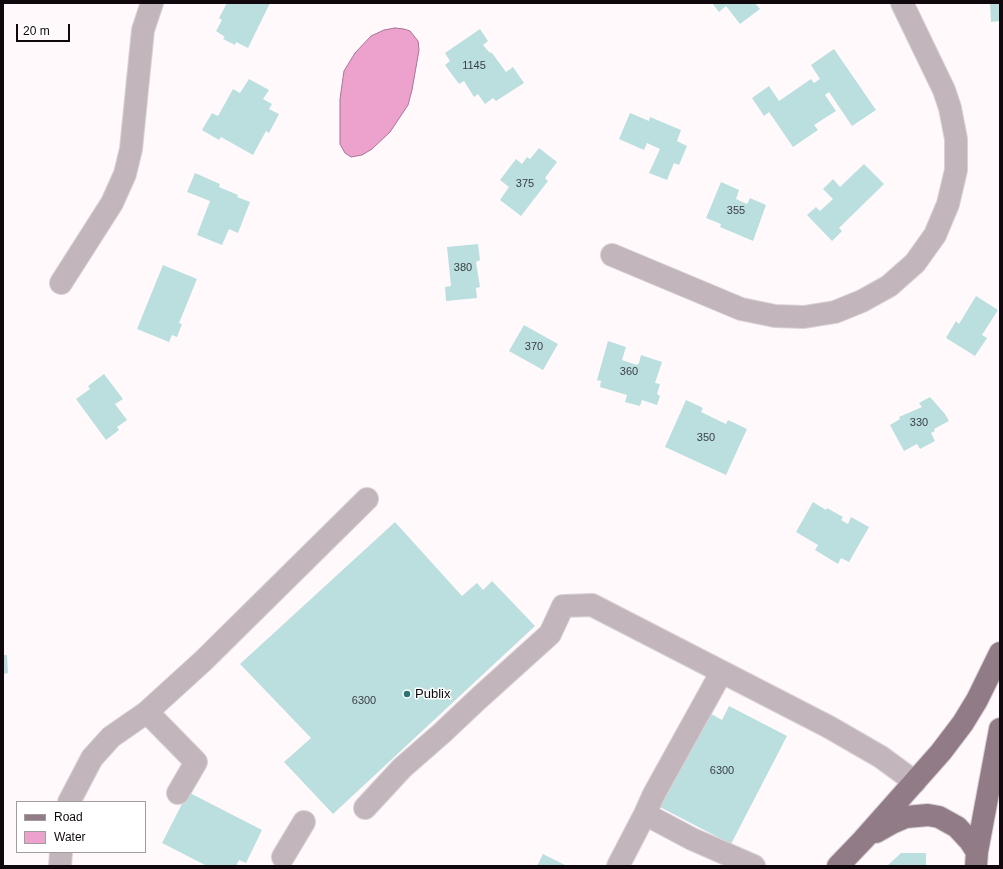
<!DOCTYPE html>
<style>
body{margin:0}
#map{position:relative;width:1003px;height:869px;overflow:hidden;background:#fff9fc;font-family:Arial,sans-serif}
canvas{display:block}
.frame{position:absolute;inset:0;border:4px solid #11080e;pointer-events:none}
.legend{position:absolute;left:16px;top:801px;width:130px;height:52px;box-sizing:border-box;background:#fff;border:1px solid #a09c9f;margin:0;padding:5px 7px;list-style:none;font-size:12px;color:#11080e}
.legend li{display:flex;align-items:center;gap:8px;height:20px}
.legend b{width:20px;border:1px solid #a09c9f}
.scale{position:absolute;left:16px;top:24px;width:54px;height:18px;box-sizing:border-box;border:2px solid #11080e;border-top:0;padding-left:5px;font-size:12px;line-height:14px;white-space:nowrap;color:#11080e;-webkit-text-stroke:3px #fff;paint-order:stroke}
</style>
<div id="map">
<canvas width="1003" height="869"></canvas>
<div class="frame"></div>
<ul class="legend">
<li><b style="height:5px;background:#917b87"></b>Road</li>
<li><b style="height:11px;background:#eda1cd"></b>Water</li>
</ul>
<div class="scale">20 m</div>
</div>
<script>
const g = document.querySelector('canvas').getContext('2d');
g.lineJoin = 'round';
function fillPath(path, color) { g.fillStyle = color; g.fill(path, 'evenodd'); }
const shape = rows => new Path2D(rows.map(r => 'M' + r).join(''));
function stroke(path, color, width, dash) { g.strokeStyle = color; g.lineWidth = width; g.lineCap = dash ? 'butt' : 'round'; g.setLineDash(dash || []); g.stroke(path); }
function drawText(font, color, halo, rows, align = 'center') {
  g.font = font + ' Arial,sans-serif'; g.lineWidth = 3; g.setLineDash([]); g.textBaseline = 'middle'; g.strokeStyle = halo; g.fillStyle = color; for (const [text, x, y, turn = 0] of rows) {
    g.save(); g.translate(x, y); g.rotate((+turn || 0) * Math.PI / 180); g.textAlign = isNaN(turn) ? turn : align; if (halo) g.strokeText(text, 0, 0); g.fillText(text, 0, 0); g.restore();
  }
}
const water = shape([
 [395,28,404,29,410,31,418,41,419,50,412,90,408,105,390,132,372,149,362,155,351,157,345,153,340,144,340,99,344,71,355,53,371,36,384,30,395,28]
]);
const building = shape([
 [227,3,229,4,270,3,248,48,236,42,235,45,223,39,225,37,216,31,222,20,219,18],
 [712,3,755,3,760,9,740,24,726,6,719,12],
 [990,3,1000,3,1000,21,991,22],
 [480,29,488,41,483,45,489,52,492,53,506,72,513,67,524,83,496,101,493,98,485,104,478,94,474,97,464,81,459,84,445,65,450,61,445,53],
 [834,49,876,110,852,126,829,92,825,95,836,111,814,125,818,130,793,147,769,112,764,116,752,98,769,86,779,101,811,79,814,83,820,79,811,65],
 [249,79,269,90,263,99,272,104,269,109,279,114,269,133,266,131,253,155,221,137,219,140,202,130,212,113,218,116,233,89,240,93],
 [630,113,649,121,650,117,681,130,677,141,687,146,679,165,674,163,667,180,649,173,660,149,647,143,644,150,619,139],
 [539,148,557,162,545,178,548,181,521,216,500,200,509,187,500,180,516,159,522,164,527,157,530,159],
 [864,164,884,184,839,228,842,231,832,241,807,215,816,207,820,211,833,199,823,189,833,179,840,187],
 [195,173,220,184,219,187,238,195,237,197,250,202,238,233,229,229,222,245,197,235,210,201,187,192],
 [721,182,739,190,736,199,747,204,750,198,766,205,753,241,720,227,721,224,706,218],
 [478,244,480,260,476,262,480,287,476,288,477,298,446,301,445,287,451,286,447,247],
 [163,265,197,279,179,323,182,324,177,337,172,335,169,342,137,329],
 [976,296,998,310,982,335,987,338,975,356,946,338,956,321,959,324],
 [524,325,558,344,543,370,509,351],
 [608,341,626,347,622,360,637,365,639,363,641,355,662,362,655,383,660,384,657,394,660,396,657,405,642,400,640,406,625,402,627,395,600,387,601,381,597,380],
 [104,374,123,399,115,404,127,420,117,427,119,430,106,440,76,399,90,389,88,386],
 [930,397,945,414,949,421,934,429,935,431,931,433,935,441,920,449,917,444,904,451,890,425,900,419,899,417,922,407,919,403],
 [686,400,703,408,701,412,726,424,728,420,747,429,726,475,665,447],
 [813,502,826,510,827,508,843,517,841,520,848,524,851,517,869,527,849,562,841,558,838,564,815,550,818,545,796,532],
 [395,522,462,596,477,583,483,590,492,581,535,626,333,814,284,762,311,738,240,664],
 [3,655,7,655,8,673,3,674],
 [729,706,787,736,731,844,658,806,706,711,722,720],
 [188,792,262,830,246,863,239,860,236,866,207,866,162,843],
 [901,853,926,853,926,866,887,866],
 [543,854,567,866,537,866]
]);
const minor = shape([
 [612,255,741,309,775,316,804,317,835,312,862,301,889,286,915,263,935,235,948,204,956,170,956,139,950,108,944,90,902,3],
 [61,283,112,203,125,174,131,149,143,30,152,3],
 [147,712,196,762,178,793],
 [69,802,92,758,111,737,147,712,203,661,367,499],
 [365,808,402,768,442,733,478,699,550,634,563,606,592,605,829,727,881,757,915,782],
 [645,814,692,839,754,866],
 [283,857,304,822],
 [60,866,61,852],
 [618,866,645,814,654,794,721,673]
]);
const major = shape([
 [876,832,892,823,906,817,928,815,939,817,957,827,970,841,977,852],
 [838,866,863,840,941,752,963,723,977,700,1000,653],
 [976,866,977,852,1000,729]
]);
const markers = [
 [407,694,4,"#2b7575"]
];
const numberNames = [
 ["1145",474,66],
 ["375",525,184],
 ["355",736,211],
 ["380",463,268],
 ["370",534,347],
 ["360",629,372],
 ["330",919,423],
 ["350",706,438],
 ["6300",364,701],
 ["6300",722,771]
];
const poiNames = [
 ["Publix",415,694]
];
fillPath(water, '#eda1cd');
stroke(water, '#ab7394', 1);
fillPath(building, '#badfde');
stroke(minor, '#d9d2d6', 24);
stroke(major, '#d9d2d6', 24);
stroke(minor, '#c2b5bc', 22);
stroke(major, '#917b87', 22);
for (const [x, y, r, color] of markers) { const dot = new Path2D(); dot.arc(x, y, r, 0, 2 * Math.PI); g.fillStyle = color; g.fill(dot); stroke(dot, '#fff', 1.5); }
drawText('11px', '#3b3e42', null, numberNames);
drawText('13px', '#11080e', '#fff', poiNames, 'left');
</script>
